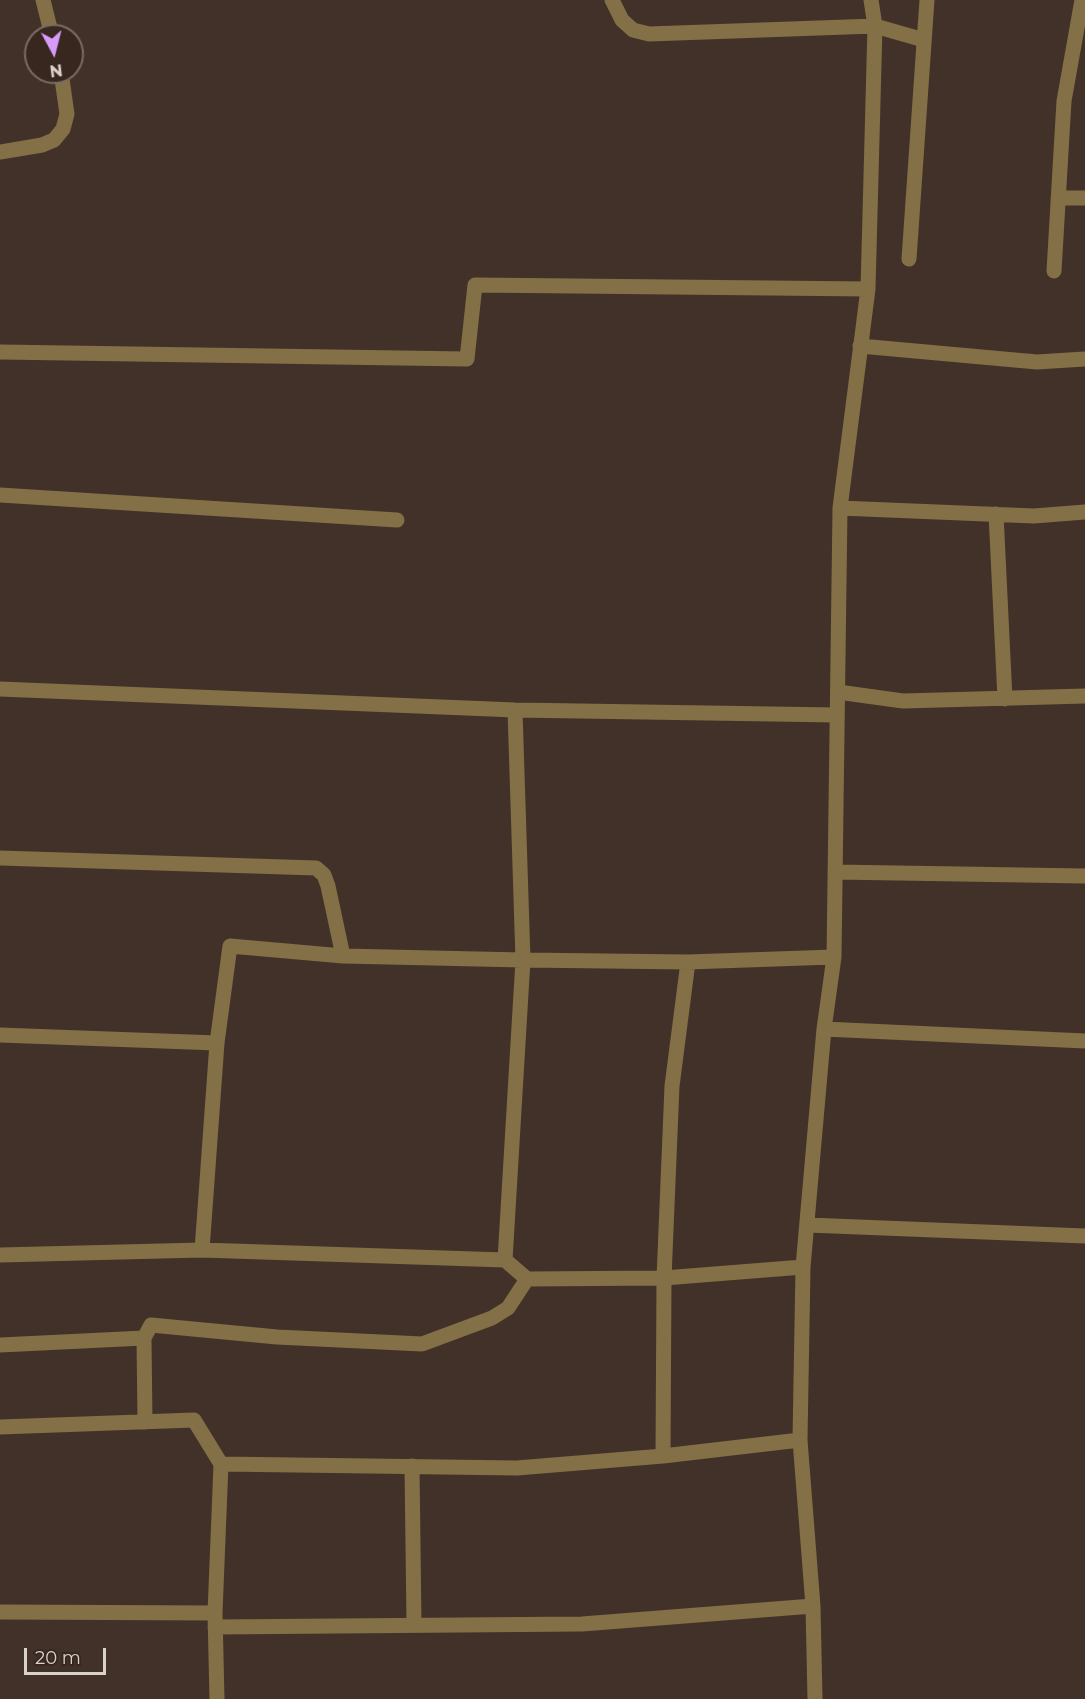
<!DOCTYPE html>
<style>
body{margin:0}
#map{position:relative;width:1085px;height:1699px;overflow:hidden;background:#423129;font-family:Montserrat,sans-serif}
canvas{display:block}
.north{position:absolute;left:24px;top:24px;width:60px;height:60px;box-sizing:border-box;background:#37271f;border:2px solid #796b64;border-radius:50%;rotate:173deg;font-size:16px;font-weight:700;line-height:24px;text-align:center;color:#dbd1cb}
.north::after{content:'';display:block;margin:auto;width:21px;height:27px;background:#d79bf9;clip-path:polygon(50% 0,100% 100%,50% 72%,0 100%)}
.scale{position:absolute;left:24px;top:1648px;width:82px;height:27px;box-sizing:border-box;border:3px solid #dbd1cb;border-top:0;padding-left:8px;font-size:18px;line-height:21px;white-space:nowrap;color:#dbd1cb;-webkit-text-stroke:4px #37271f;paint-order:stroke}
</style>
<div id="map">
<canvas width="1085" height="1699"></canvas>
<div class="north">N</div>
<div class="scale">20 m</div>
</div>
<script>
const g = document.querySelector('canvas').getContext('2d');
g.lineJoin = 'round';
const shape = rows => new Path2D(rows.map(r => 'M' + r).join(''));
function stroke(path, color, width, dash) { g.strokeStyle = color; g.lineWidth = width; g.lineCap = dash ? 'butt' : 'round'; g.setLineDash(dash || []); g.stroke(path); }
const minor = shape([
 [43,0,52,36],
 [612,0,622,20,633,30,649,34,875,26,924,40],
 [0,152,42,145,54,140,63,129,67,114,61,72],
 [1058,198,1085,198],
 [909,259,927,0],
 [1054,271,1064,101,1082,0],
 [860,346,1037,362,1085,359],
 [0,352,467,359,475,285,868,289],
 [0,495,397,520],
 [840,508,1034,516,1085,512],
 [996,514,1005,699],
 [0,689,515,710,836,715],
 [838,692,903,701,1085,696],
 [0,858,316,868,324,875,328,886,343,956],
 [835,872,1085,876],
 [824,1029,1085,1041],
 [0,1035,217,1043,230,946,343,956,523,960,688,962,834,957],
 [808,1225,1085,1236],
 [202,1250,217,1043],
 [0,1255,202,1250,505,1260,527,1279,664,1278,803,1267],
 [505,1260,523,960,515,710],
 [0,1345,144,1338],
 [145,1422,144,1338,151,1325,277,1337,422,1344,492,1318,508,1308,527,1279],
 [0,1427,194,1420,221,1464,517,1468,663,1456,800,1440],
 [663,1456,664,1278,672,1086,688,962],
 [412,1466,414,1624],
 [0,1612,215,1613],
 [215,1627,582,1624,813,1606],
 [217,1699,215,1613,221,1464],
 [815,1699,813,1606,800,1440,803,1267,824,1029,834,957,840,508,868,289,875,26,871,0]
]);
stroke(minor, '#837046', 15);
</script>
